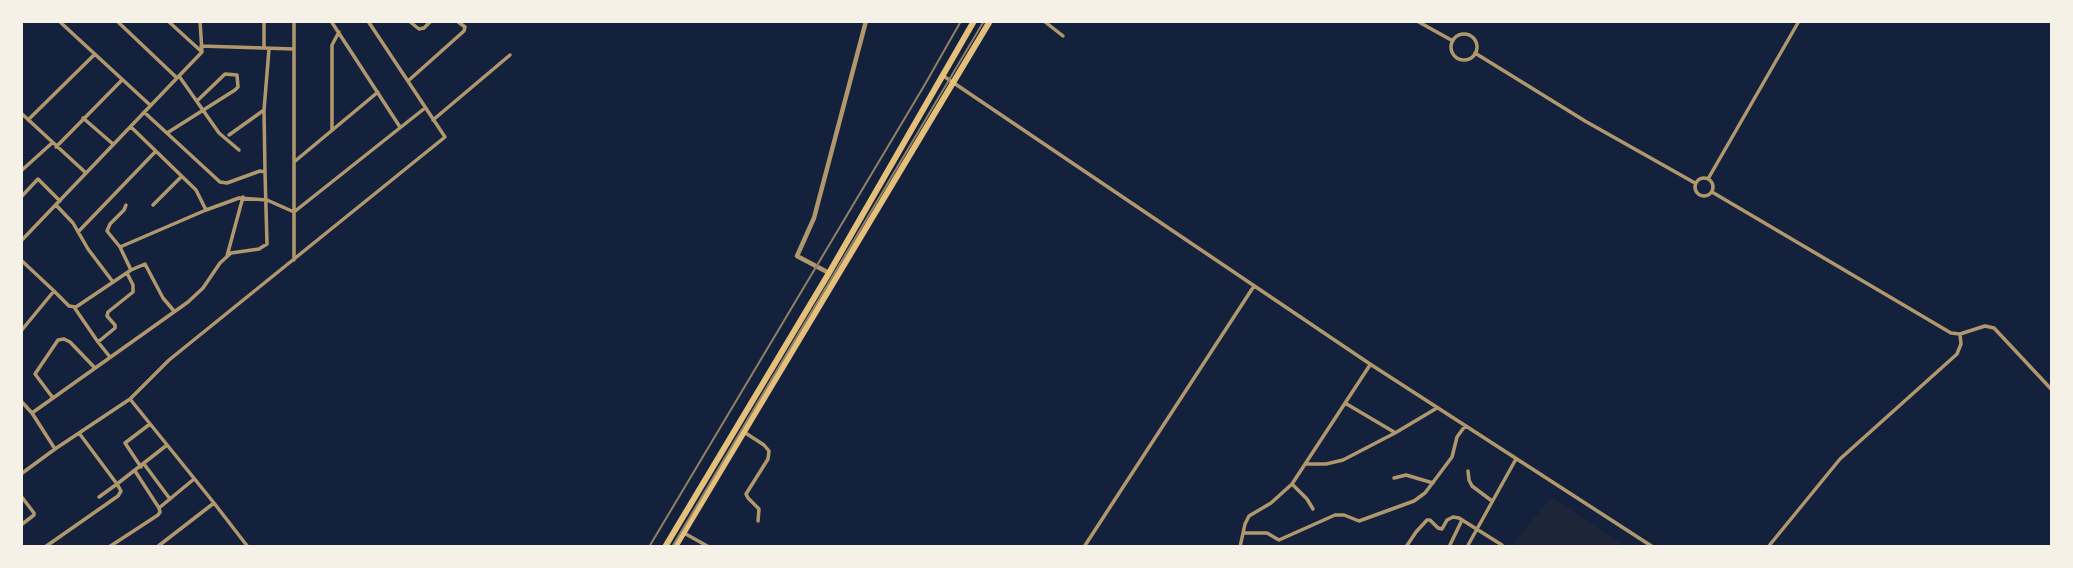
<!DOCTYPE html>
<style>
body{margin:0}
#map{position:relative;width:2073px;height:568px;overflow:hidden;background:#14213d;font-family:Quicksand,sans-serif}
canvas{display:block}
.frame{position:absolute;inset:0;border:23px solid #f6f1e7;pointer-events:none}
</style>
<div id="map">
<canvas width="2073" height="568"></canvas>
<div class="frame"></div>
</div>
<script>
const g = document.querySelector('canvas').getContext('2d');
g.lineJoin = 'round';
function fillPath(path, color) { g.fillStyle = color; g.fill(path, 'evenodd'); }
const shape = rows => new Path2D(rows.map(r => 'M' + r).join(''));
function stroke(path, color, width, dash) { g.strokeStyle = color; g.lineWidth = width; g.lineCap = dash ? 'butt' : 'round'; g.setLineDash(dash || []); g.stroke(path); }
const green = shape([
 [1551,497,1626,547,1511,547]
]);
const minor = shape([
 [59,21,150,105],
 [117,21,177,78,202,52,200,21],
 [168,21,202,52],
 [264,21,264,48],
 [294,21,294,260],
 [331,21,400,127],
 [409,21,419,29,424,28,431,21],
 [1044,21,1063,36],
 [1417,21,1453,41],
 '1451 47a13 13 0 1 1 26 0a13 13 0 1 1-26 0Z',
 [201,46,294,49],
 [1475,53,1585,121,1695,183],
 [942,75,1370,364,1653,547],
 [179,76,219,133,239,150],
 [408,81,464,31,465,27,457,21],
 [264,111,265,172],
 [21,113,86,173],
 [83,118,113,144],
 [28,120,95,54],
 [433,120,510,55],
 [131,127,196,190,206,210],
 [332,130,332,45,339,32],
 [167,133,235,90,238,87,237,75,225,74,197,101],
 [229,135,264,110,269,49],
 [56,147,122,80],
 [294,162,378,92],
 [21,171,52,143],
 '1695 187a9 9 0 1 1 18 0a9 9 0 1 1-18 0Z',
 [1708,179,1799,21],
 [1712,192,1951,333,1960,334,1985,326,1994,328,2052,390],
 [21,197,38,179,60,201],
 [56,205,73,223,88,249,113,282],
 [126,205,124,210,110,224,107,231,120,247,131,270],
 [153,205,181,177],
 [78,232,156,151],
 [21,241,177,78],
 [120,247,206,210,239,198,267,200,294,212,425,108],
 [227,256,243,197],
 [21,260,54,291,21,331],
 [54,291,69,306,76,307,131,270,145,264,163,298,174,311],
 [74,307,98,342,110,357],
 [98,342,115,328,115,325,107,316,108,312,133,292,133,285,127,273],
 [53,398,35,374,58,340,64,339,70,342,95,368],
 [21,401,32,413,55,449],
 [1345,403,1394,432],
 [32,413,188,302,203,288,220,263,231,253,259,249,267,244,265,172,260,171,227,183,220,182,144,112],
 [744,432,764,445,769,451,768,459,746,494,748,498,759,509,758,521],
 [79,433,117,484,99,497],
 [144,464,170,499],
 [1306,464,1326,464,1343,460,1395,433,1437,408],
 [141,467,125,443,150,424],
 [135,471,159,508],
 [1468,471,1469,480,1472,486,1492,501],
 [21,474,55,449,130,399],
 [1394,478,1406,475,1433,483],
 [1292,484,1307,499,1313,509],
 [21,496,34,513,34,515,21,525],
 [214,503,130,399,169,360,445,137,368,21],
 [684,533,709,547],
 [1243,533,1267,533,1279,540,1335,515,1344,515,1359,521,1414,501,1425,493,1452,457,1457,437,1465,426],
 [45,547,118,496,121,491,117,484,167,445],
 [109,547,158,515,160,512,159,508,194,479],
 [157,547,214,503,248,547],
 [1084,547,1254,286],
 [1240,547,1245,524,1249,516,1271,503,1292,484,1370,365],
 [1406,547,1416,532,1427,520,1430,520,1438,528,1442,529,1447,520,1453,517,1459,518,1502,545],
 [1449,547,1462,520],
 [1467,547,1516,459],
 [1768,547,1840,459,1957,354,1961,344,1960,334]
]);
const tertiary = shape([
 [829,273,797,256,814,218,866,21]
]);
const trunk = shape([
 [665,547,829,273,974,21],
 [675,547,990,21]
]);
const rail = shape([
 [649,547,924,86,961,21],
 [672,547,984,21]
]);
fillPath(green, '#1d2539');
stroke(minor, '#b1986c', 3.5);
stroke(tertiary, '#b1986c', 4.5);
stroke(trunk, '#e5c07b', 6);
stroke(rail, '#918062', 2);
</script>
